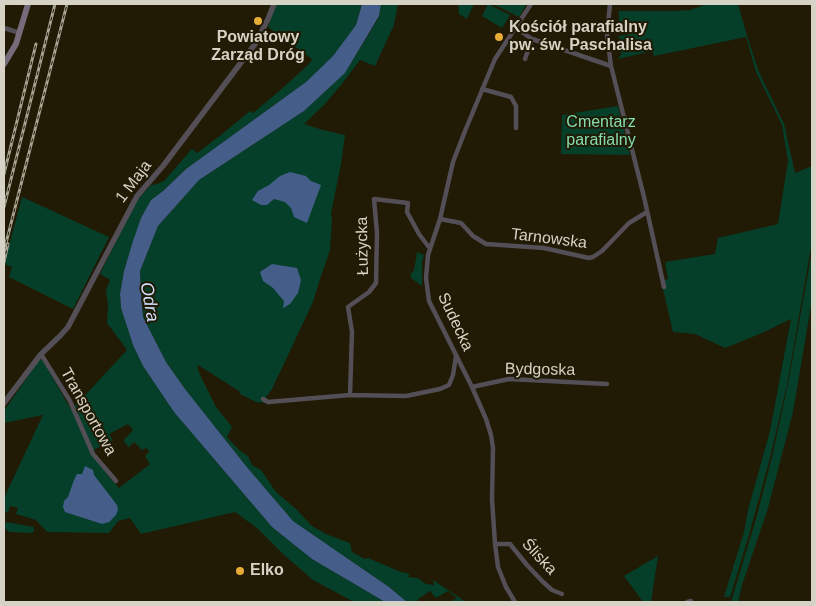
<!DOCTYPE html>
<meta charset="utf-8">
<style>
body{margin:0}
#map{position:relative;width:816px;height:606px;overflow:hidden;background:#211a04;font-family:Arial,sans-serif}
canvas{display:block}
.frame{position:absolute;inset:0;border:5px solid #d6d2c5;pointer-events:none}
</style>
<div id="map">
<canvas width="816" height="606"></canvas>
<div class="frame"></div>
</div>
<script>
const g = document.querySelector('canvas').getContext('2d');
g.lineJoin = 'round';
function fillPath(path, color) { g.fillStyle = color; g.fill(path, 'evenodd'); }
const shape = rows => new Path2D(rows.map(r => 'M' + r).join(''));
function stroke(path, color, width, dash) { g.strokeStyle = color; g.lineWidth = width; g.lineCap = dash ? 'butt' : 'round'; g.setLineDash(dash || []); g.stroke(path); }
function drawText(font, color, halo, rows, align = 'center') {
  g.font = font + ' Arial,sans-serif'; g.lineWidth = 4; g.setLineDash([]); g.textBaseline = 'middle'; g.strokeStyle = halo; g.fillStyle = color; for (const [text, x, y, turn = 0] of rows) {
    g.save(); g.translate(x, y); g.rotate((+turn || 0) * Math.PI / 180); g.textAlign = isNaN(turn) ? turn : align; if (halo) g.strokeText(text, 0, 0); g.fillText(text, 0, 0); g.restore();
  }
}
const green = shape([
 [276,4,362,4,356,25,333,56,306,82,186,169,163,191,151,200,141,218,124,271,120,294,121,308,133,345,143,366,174,412,272,527,312,559,385,602,354,602,313,580,284,555,257,528,235,512,141,534,130,518,118,521,109,533,47,532,36,520,16,514,18,508,10,506,8,513,4,511,4,498,43,415,4,423,4,411,39,360,42,359,70,408,76,405,127,350,107,323,108,306,106,290,110,280,100,274,136,201,151,185,157,184,164,181,192,149,197,153,221,135,250,111,253,113,277,93,309,64,312,59,268,27],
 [128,424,132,428,133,430,124,440,125,443,129,447,134,442,142,450,146,448,149,451,146,455,146,458,150,464,119,488,106,473,92,451,113,440,109,434],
 [381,4,398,4,394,25,375,66,360,60,341,85,324,105,304,124,323,130,345,135,341,164,331,213,332,220,330,250,319,282,313,302,272,389,266,397,268,403,256,402,240,394,239,391,198,365,198,369,200,375,216,407,232,427,227,437,239,450,248,456,252,465,261,470,276,492,296,509,312,526,326,534,350,543,352,552,365,559,368,558,401,572,410,574,408,577,418,578,426,584,434,585,433,580,466,602,450,602,457,598,448,591,436,598,430,591,417,600,418,602,407,602,389,587,293,521,246,466,185,389,166,362,143,317,140,271,158,226,199,180,304,111,345,73,379,17],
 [458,4,474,4,467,19,459,14],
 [488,4,510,15,502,28,482,16],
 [493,4,524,4,526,5,519,17],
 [707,4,738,4,747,36,759,72,784,124,795,173,812,166,812,242,787,385,770,458,749,535,730,597,724,597,744,532,748,510,770,431,791,319,762,333,725,348,695,334,673,332,661,281,668,279,665,262,715,254,718,238,778,224,788,161,782,125,756,72,746,37,654,56,652,51,618,59,621,55,619,36,631,34,631,24,619,24,619,11,674,11,690,10],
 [618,106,630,155,561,154,562,115],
 [22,197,109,237,73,309,9,277,12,267,4,264],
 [812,251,812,300,793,412,768,508,742,585,738,602,731,602,756,519,772,457,788,384],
 [417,252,424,255,422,262,422,286,412,279,410,275,414,270,415,265],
 [6,522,34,527,34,532,31,533,9,532,5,528,5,525],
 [658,556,651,602,643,602,624,576]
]);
const water = shape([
 [362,4,381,4,379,16,345,73,304,111,199,180,158,226,140,271,141,295,143,317,166,362,185,389,246,466,293,521,389,587,407,602,385,602,312,559,272,527,174,412,143,366,133,345,121,308,120,294,124,271,133,241,141,218,151,200,163,191,186,169,306,82,333,56,356,25],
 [290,172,306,176,311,181,321,185,307,223,294,217,291,208,285,202,274,199,267,205,261,205,252,200,258,191,269,185,280,176],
 [272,264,297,268,301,280,298,293,290,304,283,308,284,301,273,288,263,281,260,272],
 [85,466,93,470,94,475,117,505,118,510,116,515,109,522,102,524,65,512,63,507,64,501,68,497,74,480,77,474,82,474]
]);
const minor = shape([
 [610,4,607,35,611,66,644,197,664,287],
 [4,28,20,33],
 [516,28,532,39,611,66],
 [525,59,532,39],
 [482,89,511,97,516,106,516,128],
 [440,219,461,223,473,236,486,244,544,248,589,258,593,257,602,251,629,223,647,212],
 [41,354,70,401,93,454,116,481],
 [472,387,509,379,607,384],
 [350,395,352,332,348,307,369,292,376,283,377,233,374,199,408,203,407,212,419,234,428,246,430,248],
 [263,399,268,402,350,395,406,396,440,389,449,385,453,375,456,356],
 [495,544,510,544,527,565,542,581,552,590,562,594],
 [515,602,506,587,498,567,495,544,492,499,493,448,491,435,486,419,472,387,429,301,426,278,428,255,440,219,453,162,465,131,495,59,531,4],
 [687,602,691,601]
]);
const tertiary = shape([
 [4,403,41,354,60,336,68,327,137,196,163,166,255,44,268,19,274,4]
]);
const secondary = shape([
 [4,64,16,44,28,4]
]);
const rail = shape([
 [4,174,36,44],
 [4,207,55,4],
 [4,251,67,4],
 [4,262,8,244]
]);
const markers = [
 [258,21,5,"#e5ad35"],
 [499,37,5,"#e5ad35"],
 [240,571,5,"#e5ad35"]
];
const poiNames = [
 ["Kościół parafialny",509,28],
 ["pw. św. Paschalisa",509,46],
 ["Powiatowy",258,38,"center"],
 ["Zarząd Dróg",258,56,"center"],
 ["Elko",250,571]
];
const parkNames = [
 ["Cmentarz",601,123],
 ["parafialny",601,141]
];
const streetNames = [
 ["1 Maja",134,182,-53],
 ["Tarnowska",549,239,7],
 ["Łużycka",363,246,-91],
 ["Sudecka",455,322,65],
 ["Bydgoska",540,370,1],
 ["Transportowa",88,412,61],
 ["Śliska",539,557,47]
];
const waterNames = [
 ["Odra",149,302,80]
];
fillPath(green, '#053f29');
fillPath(water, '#445e89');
stroke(minor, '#544e57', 4.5);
stroke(tertiary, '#544e57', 5.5);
stroke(secondary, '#756b7a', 6);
stroke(rail, '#a7a393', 3);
stroke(rail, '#211a04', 1, [4]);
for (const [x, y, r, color] of markers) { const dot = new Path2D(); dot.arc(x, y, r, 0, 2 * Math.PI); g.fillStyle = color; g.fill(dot); stroke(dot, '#211a04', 2); }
drawText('bold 16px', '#d6d2c5', '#211a04', poiNames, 'left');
drawText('16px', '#85deb2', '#211a04', parkNames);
drawText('16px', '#d6d2c5', '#211a04', streetNames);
drawText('italic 18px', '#cfe0fc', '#211a04', waterNames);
</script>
